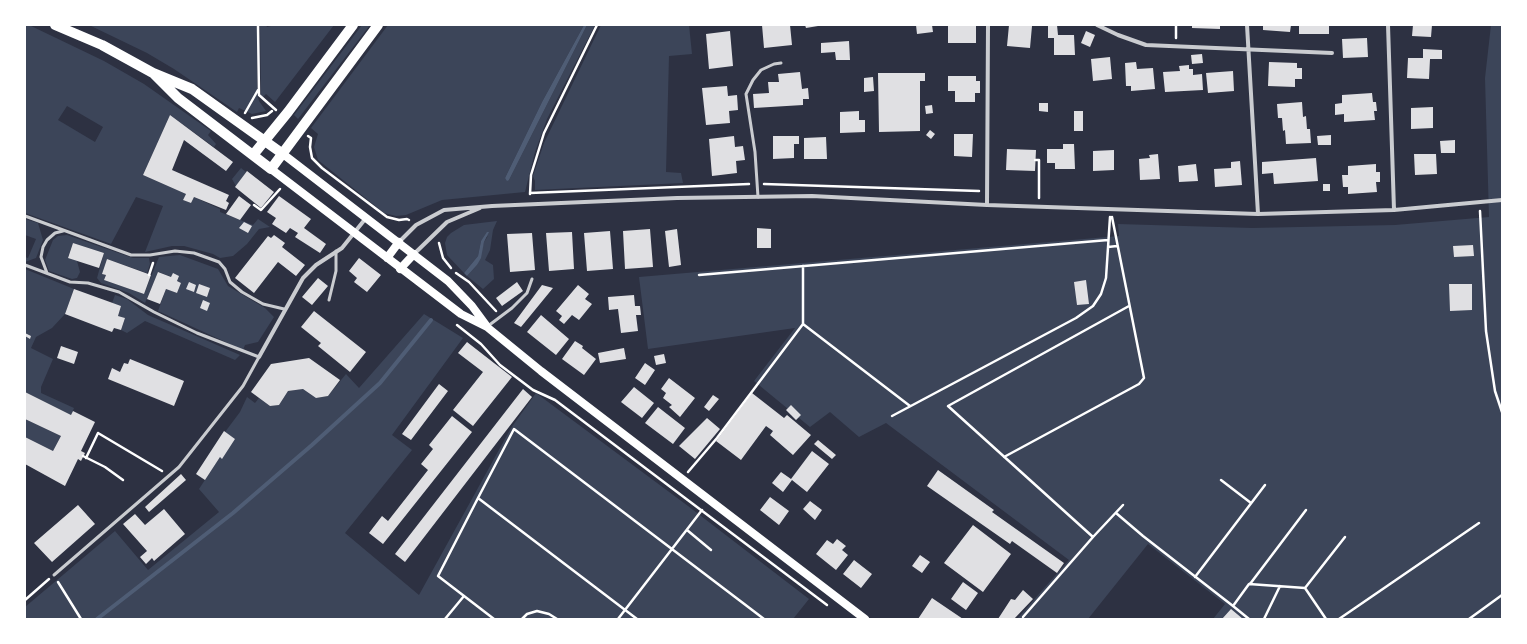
<!DOCTYPE html>
<style>
body{margin:0}
#map{position:relative;width:1527px;height:644px;overflow:hidden;background:#2d3142;font-family:"IBM Plex Sans",sans-serif}
canvas{display:block}
.frame{position:absolute;inset:0;border:26px solid #fff;pointer-events:none}
</style>
<div id="map">
<canvas width="1527" height="644"></canvas>
<div class="frame"></div>
</div>
<script>
const g = document.querySelector('canvas').getContext('2d');
g.lineJoin = 'round';
function fillPath(path, color) { g.fillStyle = color; g.fill(path, 'evenodd'); }
const shape = rows => new Path2D(rows.map(r => 'M' + r).join(''));
function stroke(path, color, width, dash) { g.strokeStyle = color; g.lineWidth = width; g.lineCap = dash ? 'butt' : 'round'; g.setLineDash(dash || []); g.stroke(path); }
const green = shape([
 [25,25,29,25,104,61,144,84,211,131,208,135,216,144,214,147,170,115,143,175,186,194,183,200,191,203,194,197,220,209,220,212,253,225,258,219,270,227,259,229,247,244,233,256,220,258,213,254,184,246,172,246,145,252,163,206,136,197,111,244,25,213],
 [67,106,103,127,95,142,58,120],
 [89,25,257,25,257,94,259,101,266,111,252,114,239,108,237,112,174,69,147,53],
 [260,25,266,25,267,27,275,25,334,25,275,102,266,94,263,97,261,96],
 [362,25,370,25,298,119,294,115],
 [388,25,584,25,542,102,505,178,509,180,587,25,595,25,547,119,535,152,525,192,442,200,406,215,396,216,384,213,318,160,314,147,318,134,311,128],
 [601,25,689,25,692,54,669,56,666,172,681,173,683,183,535,190,535,181,533,176,544,143],
 [1491,25,1502,25,1502,619,1213,619,1225,604,1148,544,1088,619,1017,619,1069,560,886,423,859,437,830,412,810,427,754,381,795,328,648,349,639,277,1119,236,1118,224,1252,228,1395,225,1489,217,1485,78],
 [241,168,246,172,236,186,232,179],
 [25,219,38,223,43,240,36,258,25,262,25,257,28,258,36,239,25,235],
 [497,221,493,230,490,250,485,260,493,265,494,279,483,289,467,276,477,265,484,242,488,236,481,241,478,256,464,273,447,255,445,243,447,237,451,233,464,225],
 [67,235,133,258,149,258,150,264,147,273,107,259,102,274,106,275,104,280,144,294,159,257,180,255,218,269,228,286,265,308,274,317,258,342,245,345,243,350,158,311,166,289,177,293,181,283,171,277,159,272,145,303,129,293,101,283,97,278,104,253,73,243,68,257,77,261,80,272,77,278,72,279,49,271,45,260,53,240,58,236],
 [25,269,74,289,65,314,52,328,36,337,31,348,53,359,41,387,41,393,74,408,71,415,25,392],
 [115,295,127,299,148,315,240,355,235,360,145,321,127,333,121,330,125,318,118,316,121,306,112,303],
 [424,314,463,338,392,435,412,450,345,533,419,595,511,428,536,393,688,506,809,599,793,619,25,619,25,607,115,531,148,570,219,512,199,489,220,457,222,458,235,439,225,432,240,412,247,397,255,403,259,398,270,406,279,405,288,391,303,389,316,398,328,396,346,374,359,388],
 [25,419,61,436,53,451,25,437]
]);
const water = shape([
 [584,25,587,25,509,180,507,181,505,178,542,102],
 [487,232,489,232,484,242,481,258,477,265,467,276,464,273,478,256,481,241]
]);
const stream = shape([
 [97,619,233,513,312,445,380,383,431,320]
]);
const building = shape([
 [762,25,790,25,792,45,764,48],
 [805,25,818,25,818,26,806,28],
 [916,25,932,25,933,32,917,34],
 [948,25,976,25,976,43,948,43],
 [1009,25,1032,26,1030,48,1007,46],
 [1048,25,1057,25,1058,35,1074,35,1075,55,1054,55,1054,38,1048,38],
 [1192,25,1220,25,1220,29,1192,28],
 [1263,25,1291,25,1290,32,1263,30],
 [1299,25,1329,25,1329,34,1299,34],
 [1413,25,1432,25,1431,37,1412,36],
 [730,31,733,66,709,69,706,34],
 [1086,31,1095,35,1090,47,1081,43],
 [1367,38,1368,57,1343,58,1342,39],
 [849,41,850,60,836,60,835,52,821,53,821,43],
 [1423,49,1442,50,1442,59,1430,59,1429,79,1407,78,1408,58,1423,58],
 [1202,54,1203,63,1192,64,1191,55],
 [1110,57,1112,79,1093,81,1091,59],
 [1136,62,1137,69,1153,68,1155,89,1131,91,1131,86,1126,86,1125,63],
 [1269,62,1297,63,1297,68,1302,68,1302,79,1295,79,1295,87,1268,86],
 [1189,65,1189,69,1193,69,1193,75,1202,74,1203,90,1165,92,1163,72,1180,71,1179,66],
 [1233,71,1234,91,1208,93,1206,73],
 [800,72,802,89,808,88,809,99,803,99,803,105,754,108,753,94,769,93,768,82,779,82,778,74],
 [878,73,925,73,925,81,920,81,920,131,879,132],
 [948,76,976,76,976,81,980,81,980,93,975,93,975,102,955,102,955,91,948,91],
 [873,77,874,91,864,92,864,78],
 [727,86,728,96,737,95,738,110,729,111,730,123,706,125,702,88],
 [1372,93,1373,102,1376,102,1377,111,1374,111,1375,120,1344,122,1344,114,1335,115,1335,104,1342,103,1342,95],
 [1302,102,1303,117,1306,116,1307,129,1310,129,1311,143,1286,144,1285,130,1283,131,1282,118,1278,118,1277,104],
 [1039,103,1048,103,1048,112,1039,111],
 [932,105,933,113,926,114,925,106],
 [1433,107,1433,128,1411,129,1411,108],
 [859,111,859,120,865,120,865,132,840,133,840,112],
 [1074,111,1083,111,1083,131,1074,131],
 [170,115,233,162,226,171,184,140,172,170,229,195,226,201,229,203,226,210,194,197,191,203,183,200,186,194,143,175],
 [930,130,935,134,931,139,926,135],
 [954,134,973,134,972,157,954,156],
 [1331,135,1331,145,1318,145,1317,136],
 [734,136,735,147,743,146,745,160,736,161,737,173,712,176,709,139],
 [773,136,799,136,799,144,794,144,794,158,773,159],
 [826,137,827,159,804,159,804,138],
 [1455,140,1455,153,1441,153,1440,141],
 [1063,144,1074,144,1075,169,1055,169,1055,163,1047,163,1047,149,1063,149],
 [1007,149,1036,150,1035,171,1006,170],
 [1114,150,1114,170,1093,171,1093,151],
 [1158,154,1160,179,1140,180,1139,159,1150,158,1149,155],
 [1414,154,1436,154,1437,174,1415,175],
 [1316,158,1318,181,1274,184,1273,173,1262,174,1262,162],
 [1240,161,1242,185,1215,187,1214,169,1231,168,1231,162],
 [1196,164,1198,181,1179,182,1178,166],
 [1376,164,1376,172,1380,172,1380,182,1376,182,1377,192,1348,194,1348,187,1343,187,1342,175,1348,175,1348,166],
 [247,171,274,192,261,208,235,187],
 [1323,184,1330,184,1330,191,1323,191],
 [239,196,251,205,240,220,226,214],
 [279,196,311,219,304,228,326,244,320,253,295,237,298,233,290,228,286,233,272,224,276,218,267,212],
 [244,222,252,226,248,233,239,228],
 [757,228,771,229,771,248,757,248],
 [650,229,653,267,625,269,623,231],
 [677,229,681,265,669,267,665,231],
 [610,231,613,269,587,271,584,233],
 [572,232,574,269,549,271,546,233],
 [532,233,535,270,510,272,507,234],
 [274,235,285,243,282,247,305,265,296,276,278,262,254,293,235,278,268,236,271,238],
 [73,243,104,253,99,268,68,258],
 [1473,245,1474,256,1454,257,1453,246],
 [359,258,381,275,367,292,354,282,357,278,349,271],
 [107,259,151,275,144,294,104,280,106,275,102,274],
 [158,272,171,277,173,273,179,276,177,281,181,283,177,293,166,289,160,304,147,299],
 [318,278,328,286,312,305,302,297],
 [1086,280,1089,304,1077,305,1074,282],
 [189,282,196,285,194,292,186,289],
 [517,282,523,291,502,306,496,298],
 [199,284,210,288,207,297,196,293],
 [1449,284,1472,284,1472,310,1450,311],
 [542,285,553,288,521,327,514,323],
 [578,285,589,294,585,299,592,304,579,320,572,315,564,324,559,320,562,316,556,311],
 [74,289,121,306,118,316,125,318,121,330,114,328,112,332,65,314],
 [634,295,635,306,640,306,641,315,636,315,638,331,621,333,618,309,609,310,608,297],
 [203,300,210,303,207,311,200,308],
 [314,311,366,352,350,372,318,346,321,343,301,327],
 [541,315,569,339,556,355,527,332],
 [25,333,31,336,30,339,25,336],
 [575,341,583,346,582,348,596,359,584,375,562,359],
 [467,342,512,377,473,426,453,410,483,372,458,353],
 [61,346,78,352,74,364,57,358],
 [624,348,626,359,600,363,598,353],
 [664,354,666,363,656,365,654,356],
 [309,358,340,380,328,396,316,398,303,389,288,391,279,405,270,406,251,392,271,364],
 [130,359,184,381,174,406,108,379,112,368,120,372,124,363,128,364],
 [645,363,655,370,645,385,635,378],
 [669,378,695,398,680,417,669,407,672,405,663,398,666,393,661,389],
 [439,384,448,391,411,440,402,434],
 [634,387,654,403,642,418,621,402],
 [523,389,532,397,405,562,395,554],
 [25,392,71,415,73,411,95,422,81,451,85,453,81,461,78,459,65,486,25,464,25,437,53,451,61,436,25,419],
 [752,393,784,418,787,415,811,435,793,455,770,435,773,431,766,426,741,460,716,441],
 [713,395,719,399,709,411,704,407],
 [791,405,801,415,796,420,786,410],
 [658,407,685,428,673,444,645,423],
 [452,416,472,432,383,544,369,533,382,516,388,521,428,470,421,464,433,449,429,445],
 [707,418,720,429,695,459,679,446],
 [224,431,235,439,222,459,220,457,205,480,196,474],
 [818,440,836,455,832,459,814,444],
 [812,451,829,464,807,492,792,480,783,492,772,483,781,472,791,479],
 [938,470,994,510,992,512,1064,563,1057,573,1012,541,1010,544,927,486],
 [181,474,186,480,149,512,145,507],
 [770,497,789,511,779,525,760,510],
 [810,501,822,510,815,520,803,509],
 [78,505,95,524,52,562,34,543],
 [164,509,185,534,154,561,152,558,146,564,140,557,147,551,123,524,135,514,145,525],
 [973,525,1011,554,983,592,944,563],
 [837,539,846,546,842,550,848,555,836,570,816,554,827,540,833,544],
 [920,555,930,562,922,573,912,566],
 [854,560,872,574,861,588,843,574],
 [963,582,978,593,966,610,951,599],
 [1023,590,1033,599,1014,619,998,619,1011,599,1015,600],
 [932,598,963,619,918,619],
 [1231,609,1243,619,1222,619]
]);
const path = shape([
 [258,25,259,95,276,110],
 [1176,38,1176,26],
 [245,113,258,90],
 [252,118,267,115,272,111],
 [308,136,311,138,310,147,312,158,322,168,387,217,399,220,407,219,409,220],
 [1035,160,1039,160,1039,198],
 [764,184,979,191],
 [530,193,749,184],
 [530,194,531,175,544,133,597,25],
 [254,205,261,210,280,189],
 [1480,211,1486,331,1495,391,1502,412],
 [439,243,443,258,451,268],
 [1108,247,1117,246],
 [456,273,469,282,496,311],
 [149,275,153,263],
 [699,275,1108,240],
 [803,324,910,406],
 [457,325,481,344,500,365,533,390,555,400,827,605],
 [892,416,1076,318,1093,306,1101,294,1106,278,1110,217],
 [83,456,105,467,123,480],
 [1004,457,1139,384,1144,378,1112,217],
 [86,458,98,433,162,471],
 [688,472,717,438,803,324,803,266],
 [1221,480,1251,503],
 [478,498,438,576,494,619],
 [1123,505,1093,537,948,406,1129,306],
 [1116,513,1143,536,1233,606,1249,584,1305,588,1326,619],
 [687,530,711,550],
 [1195,577,1265,485],
 [58,582,81,619],
 [1250,584,1306,510],
 [1305,588,1345,537],
 [25,600,49,579],
 [1233,606,1249,619],
 [1023,617,1093,537],
 [445,619,464,596],
 [522,619,527,614,537,611,549,614,557,619],
 [618,619,702,510],
 [637,619,478,498,514,429,764,619],
 [1264,619,1280,586],
 [1339,619,1479,523],
 [1469,619,1502,595]
]);
const service = shape([
 [758,197,755,152,746,94,753,80,761,70,774,64,781,63],
 [25,216,131,255,150,255,175,251,194,253,219,262,225,269,230,282,242,292,263,304,284,309],
 [25,265,70,282,88,283,119,292,154,312,197,333,259,357,243,386,179,467,54,575],
 [47,273,41,257,43,247,47,240,55,233,63,231],
 [329,300,336,271,336,251],
 [488,326,512,308,527,293,532,279]
]);
const minor = shape([
 [1097,25,1118,35,1146,45,1332,53],
 [1247,25,1258,214],
 [1388,25,1394,210],
 [987,205,988,25],
 [399,242,416,225,444,210,492,206,677,198,812,196,987,205,1258,214,1394,210,1502,200],
 [414,254,447,222,480,208],
 [259,357,303,278,316,265,342,248,366,218]
]);
const secondary = shape([
 [283,154,448,281,472,306,486,325],
 [271,169,461,314,487,327,541,371,865,619],
 [387,258,399,242],
 [400,269,414,254]
]);
const primary = shape([
 [55,25,102,45,153,73,192,89,283,154],
 [153,73,178,98,271,169,378,25],
 [253,155,288,112,353,25]
]);
fillPath(green, '#3c4559');
fillPath(water, '#4f5d75');
stroke(stream, '#4f5d75', 4);
fillPath(building, '#e0e0e3');
stroke(path, '#fff', 2.5);
stroke(service, '#caccd0', 3);
stroke(minor, '#caccd0', 4);
stroke(secondary, '#fff', 8);
stroke(primary, '#fff', 10);
</script>
